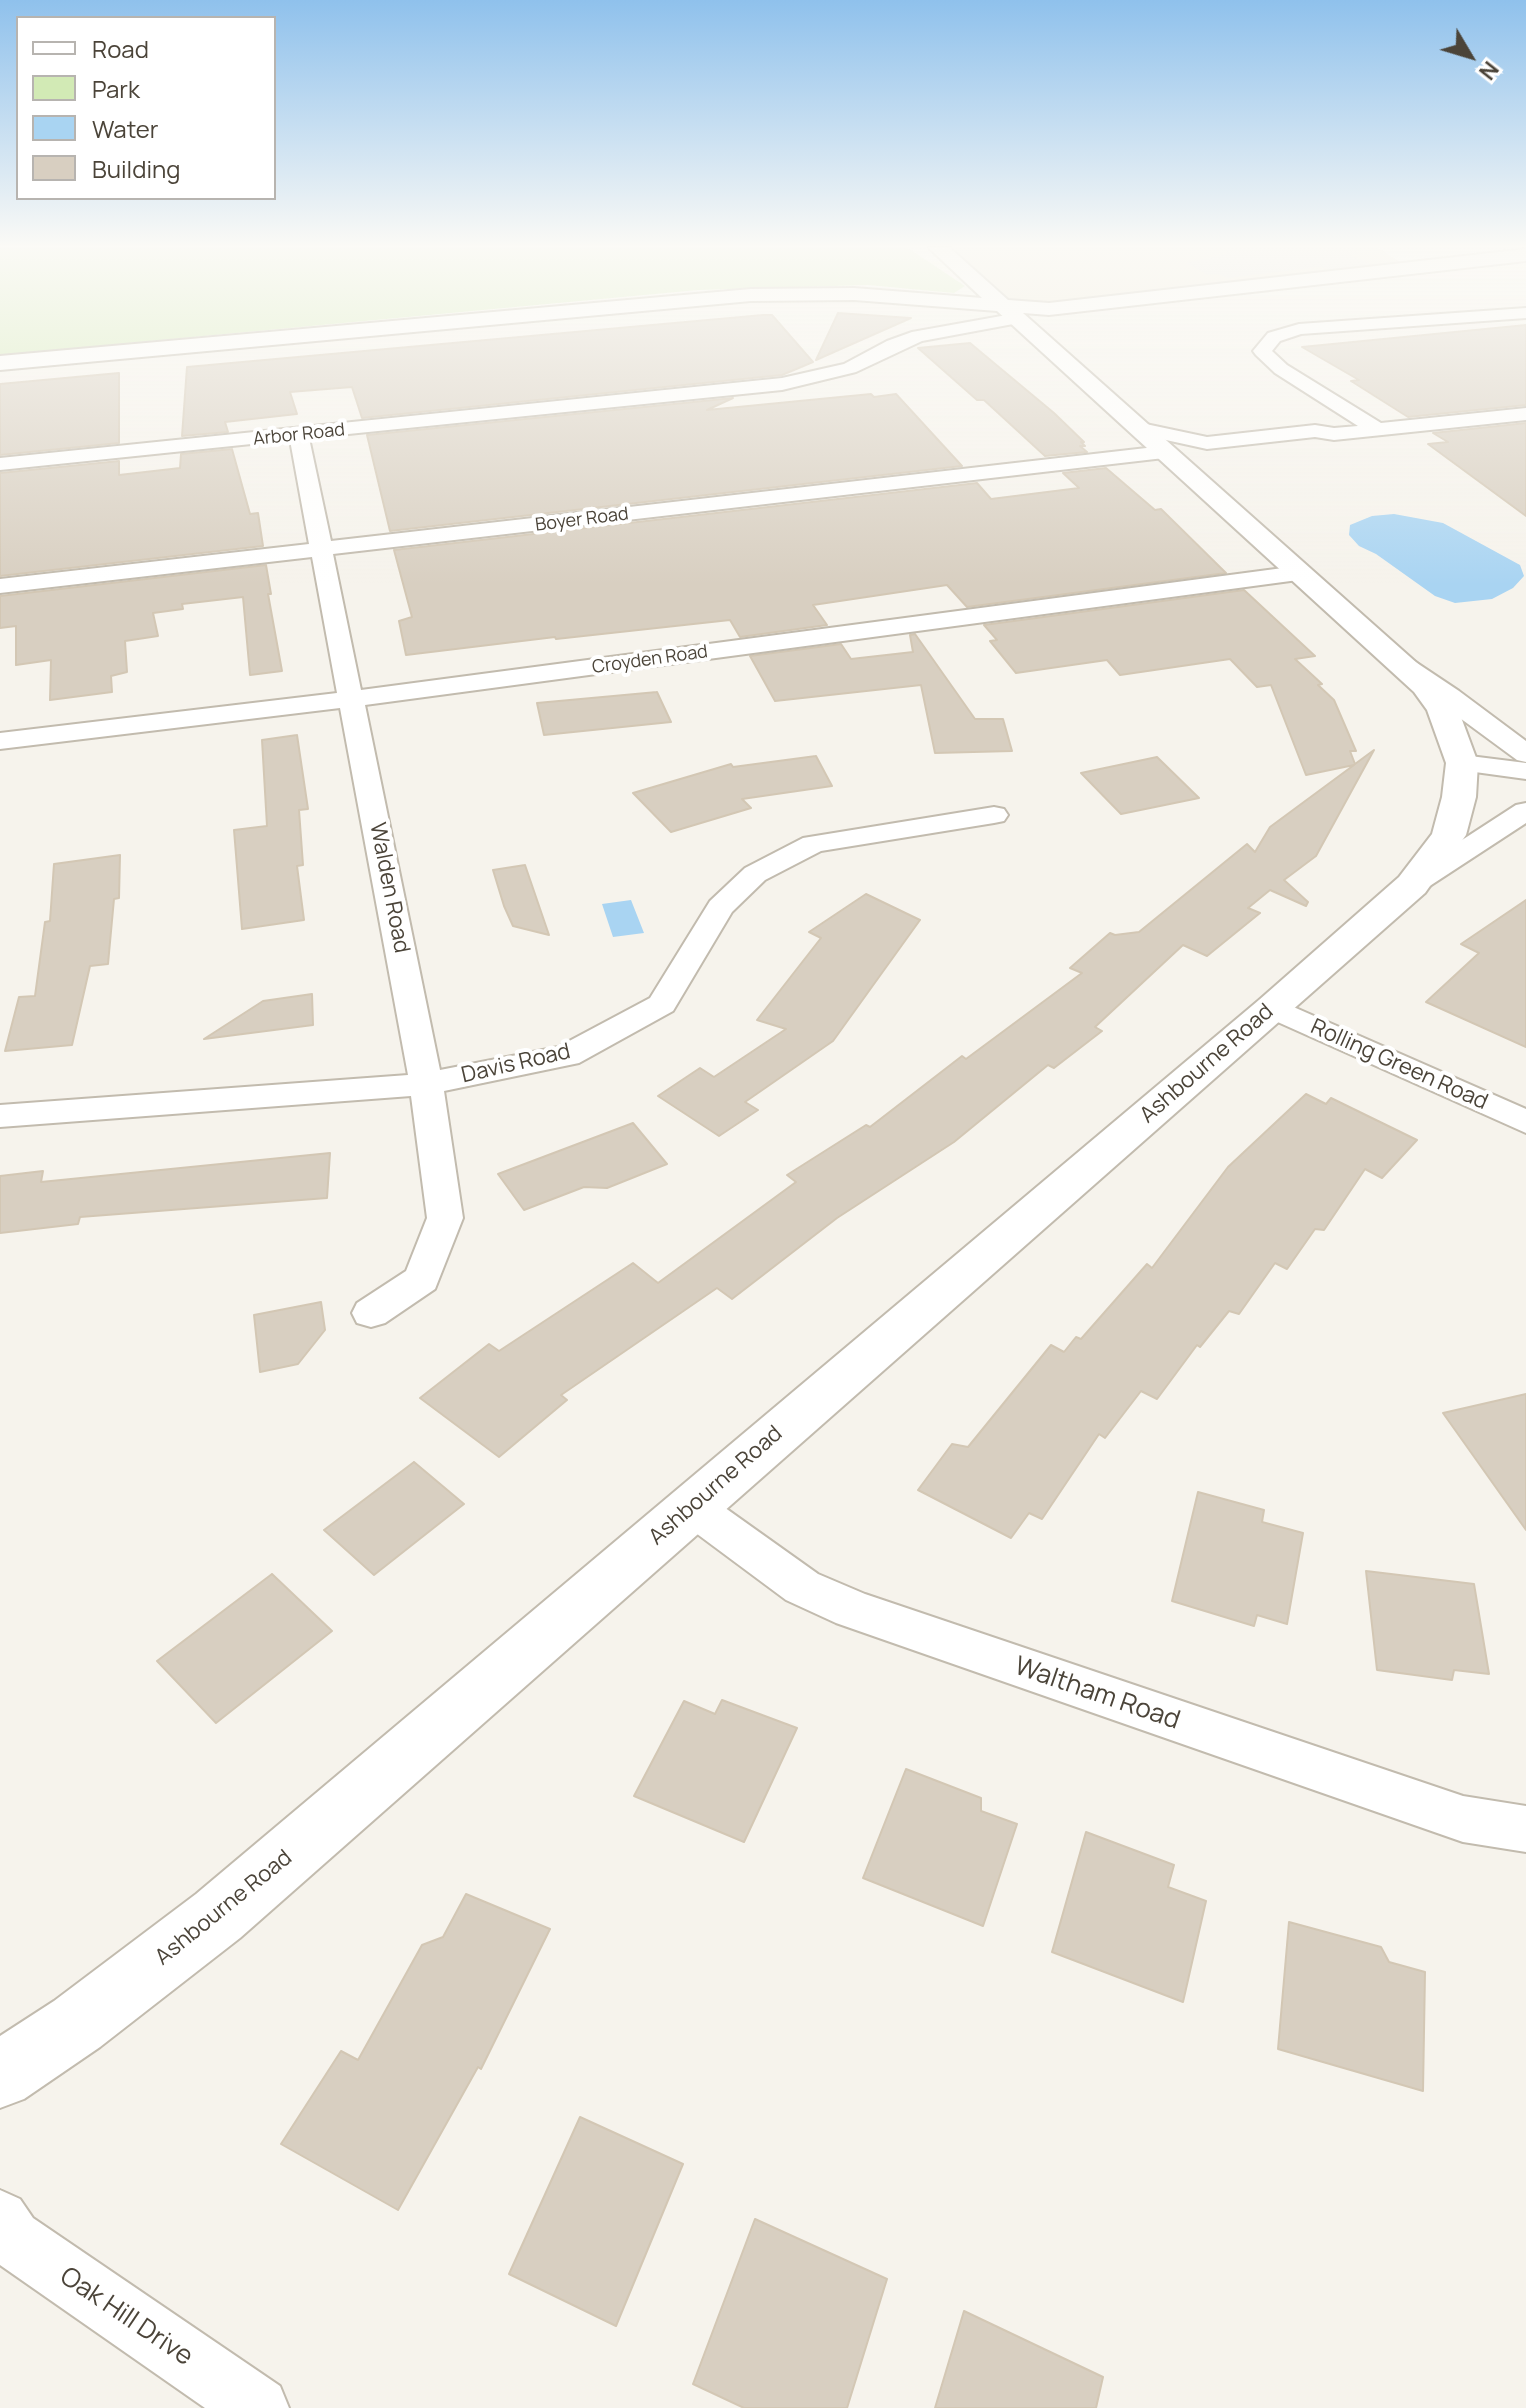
<!DOCTYPE html>
<style>
body{margin:0}
#map{position:relative;width:1526px;height:2408px;overflow:hidden;background:#f6f3ec;font-family:Manrope,sans-serif}
canvas{display:block}
.legend{position:absolute;left:16px;top:16px;width:260px;height:184px;box-sizing:border-box;background:#fff;border:2px solid #b7b4b0;margin:0;padding:10px 14px;list-style:none;font-size:24px;color:#4b4439}
.legend li{display:flex;align-items:center;gap:16px;height:40px}
.legend b{width:40px;border:2px solid #b7b4b0}
.north{position:absolute;left:1430px;top:16px;width:80px;height:80px;-webkit-text-stroke:6px #fff;paint-order:stroke;rotate:128deg;font-size:22px;font-weight:700;line-height:32px;text-align:center;color:#4b4439}
.north::after{content:'';display:block;margin:auto;width:28px;height:36px;background:#4b4439;clip-path:polygon(50% 0,100% 100%,50% 72%,0 100%)}
</style>
<div id="map">
<canvas width="1526" height="2408"></canvas>
<ul class="legend">
<li><b style="height:10px;background:#fff"></b>Road</li>
<li><b style="height:22px;background:#d2eab5"></b>Park</li>
<li><b style="height:22px;background:#a9d4f2"></b>Water</li>
<li><b style="height:22px;background:#d8cfc1"></b>Building</li>
</ul>
<div class="north">N</div>
</div>
<script>
const g = document.querySelector('canvas').getContext('2d');
g.lineJoin = 'round';
function fillPath(path, color) { g.fillStyle = color; g.fill(path, 'evenodd'); }
const shape = rows => new Path2D(rows.map(r => 'M' + r).join(''));
function stroke(path, color, width, dash) { g.strokeStyle = color; g.lineWidth = width; g.lineCap = dash ? 'butt' : 'round'; g.setLineDash(dash || []); g.stroke(path); }
function drawText(font, color, halo, rows, align = 'center') {
  g.font = font + ' Manrope,sans-serif'; g.lineWidth = 8; g.setLineDash([]); g.textBaseline = 'middle'; g.strokeStyle = halo; g.fillStyle = color; for (const [text, x, y, turn = 0] of rows) {
    g.save(); g.translate(x, y); g.rotate((+turn || 0) * Math.PI / 180); g.textAlign = isNaN(turn) ? turn : align; if (halo) g.strokeText(text, 0, 0); g.fillText(text, 0, 0); g.restore();
  }
}
const education = shape([
 [939,248,1378,248,1409,268,1009,308]
]);
const green = shape([
 [0,248,908,248,965,286,954,293,868,285,698,290,0,355]
]);
const parking = shape([
 [1228,248,1354,248,1362,253,1351,255,1375,266,1339,271,1319,267,1228,278,1218,274,1208,275,1186,263,1227,254,1225,249]
]);
const water = shape([
 [1394,514,1443,523,1520,565,1524,576,1513,588,1492,599,1455,603,1435,596,1376,554,1359,546,1349,535,1350,525,1372,516],
 [631,900,644,933,613,937,602,904]
]);
const building = shape([
 [838,313,911,318,816,360,838,313],
 [763,315,772,315,813,362,782,375,362,418,352,387,290,392,297,414,225,422,228,432,182,436,187,367,763,315],
 [1526,325,1526,405,1408,417,1351,381,1359,380,1302,347,1526,325],
 [970,343,1054,413,1084,442,1081,442,1085,446,1080,446,1087,452,1045,456,984,400,977,400,918,348,970,343],
 [119,373,119,443,0,455,0,384,119,373],
 [871,394,874,397,896,394,962,466,390,531,367,435,733,398,707,410,871,394],
 [1526,423,1526,516,1428,444,1448,442,1433,433,1526,423],
 [232,449,250,514,258,513,263,546,0,576,0,473,119,461,119,475,180,468,181,454,232,449],
 [1106,468,1155,510,1161,509,1226,573,967,607,947,585,813,605,827,625,740,637,730,620,556,639,555,637,406,655,399,621,412,617,394,550,977,483,991,499,1079,488,1063,473,1106,468],
 [266,565,271,594,268,594,282,671,250,675,243,597,182,604,183,609,153,613,158,636,125,641,127,672,111,676,112,692,50,700,51,660,16,665,16,626,0,628,0,596,266,565],
 [1244,590,1315,656,1295,659,1322,684,1318,685,1334,700,1356,751,1350,751,1355,764,1374,750,1316,856,1284,880,1308,902,1306,906,1270,890,1248,908,1260,913,1207,956,1183,945,1095,1027,1102,1031,1054,1068,1048,1065,954,1142,837,1218,732,1299,717,1288,561,1395,567,1400,499,1457,420,1398,489,1344,499,1351,633,1263,658,1283,796,1182,787,1175,866,1125,870,1127,962,1056,966,1059,1082,973,1070,968,1110,933,1115,935,1139,932,1247,844,1255,852,1270,827,1354,765,1306,775,1271,685,1257,687,1230,659,1120,675,1107,660,1016,673,990,641,997,640,984,625,1244,590],
 [915,634,975,719,1003,719,1012,751,935,753,921,685,775,701,750,656,841,644,851,659,913,652,910,635,915,634],
 [657,692,671,722,544,735,537,703,657,692],
 [297,735,308,809,299,810,303,865,297,866,304,920,242,929,234,830,267,826,262,740,297,735],
 [816,756,832,786,742,799,751,808,671,832,633,793,731,764,733,767,816,756],
 [1157,757,1199,798,1121,814,1081,773,1157,757],
 [120,855,119,898,114,899,108,964,90,966,72,1045,5,1051,19,997,35,996,45,922,50,921,54,864,120,855],
 [525,865,549,935,513,926,504,906,493,870,525,865],
 [866,894,920,920,833,1041,745,1102,758,1110,719,1136,658,1096,700,1068,714,1077,786,1029,757,1020,821,938,809,932,866,894],
 [1526,900,1526,1047,1426,1002,1479,953,1461,944,1526,900],
 [312,994,313,1025,204,1039,263,1001,312,994],
 [1306,1094,1326,1104,1331,1098,1417,1140,1382,1178,1365,1169,1324,1230,1315,1229,1287,1269,1275,1263,1239,1314,1229,1311,1200,1347,1197,1345,1157,1399,1141,1391,1105,1438,1099,1434,1042,1519,1029,1513,1011,1538,918,1490,952,1444,968,1447,1051,1345,1064,1352,1076,1337,1081,1339,1147,1264,1152,1268,1228,1167,1306,1094],
 [633,1123,667,1164,607,1188,584,1187,524,1210,498,1174,633,1123],
 [330,1153,327,1198,80,1217,78,1224,0,1233,0,1176,43,1171,41,1182,330,1153],
 [321,1302,325,1330,298,1364,260,1372,254,1315,321,1302],
 [1526,1394,1526,1530,1443,1413,1526,1394],
 [414,1462,464,1504,374,1575,324,1530,414,1462],
 [1198,1492,1264,1510,1262,1522,1303,1533,1287,1624,1257,1615,1254,1626,1172,1601,1198,1492],
 [1366,1571,1474,1584,1489,1674,1454,1670,1452,1680,1377,1670,1366,1571],
 [272,1574,332,1631,216,1723,157,1661,272,1574],
 [722,1700,797,1728,744,1842,634,1796,684,1701,715,1714,722,1700],
 [906,1769,981,1798,981,1811,1017,1824,983,1926,863,1878,906,1769],
 [1086,1832,1174,1865,1168,1887,1206,1901,1183,2002,1052,1952,1086,1832],
 [466,1894,550,1929,481,2069,478,2067,398,2210,281,2144,341,2051,358,2060,422,1945,443,1937,466,1894],
 [1289,1922,1381,1947,1389,1962,1425,1972,1423,2091,1278,2049,1289,1922],
 [580,2117,683,2164,616,2326,509,2274,580,2117],
 [755,2219,887,2279,847,2408,744,2408,693,2384,755,2219],
 [964,2311,1103,2377,1096,2408,935,2408,964,2311]
]);
const minor = shape([
 [1526,308,1526,318,1301,334,1280,341,1272,351,1287,365,1381,423,1526,408,1526,420,1334,440,1315,437,1207,449,1134,433,1131,429,1141,423,1207,437,1315,425,1334,428,1358,426,1275,373,1256,355,1253,351,1268,333,1299,324,1526,308],
 [1018,313,1027,318,1024,322,922,341,856,372,782,390,309,438,331,541,1164,446,1174,452,1164,458,333,554,361,690,1298,566,1306,568,1309,573,1306,578,1298,580,365,705,440,1070,558,1047,650,998,710,901,745,868,803,838,994,807,1004,809,1008,815,1004,821,994,823,821,851,765,880,732,912,673,1011,579,1063,444,1091,463,1218,435,1289,385,1323,371,1327,357,1323,352,1313,357,1303,406,1271,427,1218,411,1096,0,1127,0,1105,408,1075,340,708,0,749,0,733,337,693,312,557,0,593,0,579,309,544,290,440,0,470,0,458,782,378,844,364,887,341,912,332,1018,313],
 [1405,659,1414,661,1459,691,1526,741,1526,762,1517,760,1396,671,1393,666,1396,661,1405,659],
 [1462,755,1526,763,1526,779,1453,769,1449,763,1453,757,1462,755],
 [1526,803,1526,823,1422,891,1412,894,1402,891,1397,885,1402,879,1516,805,1526,803],
 [1273,998,1526,1109,1526,1133,1262,1015,1257,1008,1262,1001,1273,998],
 [692,1490,707,1495,818,1574,865,1594,1463,1796,1526,1806,1526,1852,1463,1842,836,1623,786,1600,677,1519,671,1507,677,1495,692,1490],
 [0,2190,20,2199,33,2218,280,2386,289,2408,205,2408,0,2265,0,2190]
]);
const tertiary = shape([
 [929,248,950,248,1008,300,1049,303,1526,249,1526,261,1049,315,1023,313,1436,680,1458,709,1478,763,1476,797,1466,835,1425,893,240,1938,100,2047,24,2099,0,2108,0,2036,54,2001,196,1894,1259,1000,1399,877,1432,834,1442,797,1446,763,1427,710,1414,692,997,311,854,300,751,301,0,370,0,356,751,289,854,288,982,298,929,248]
]);
const farStreetnames = [
 ["Arbor Road",299,435,-6],
 ["Boyer Road",582,520,-7],
 ["Croyden Road",650,660,-8]
];
const streetNames = [
 ["Walden Road",389,888,79],
 ["Davis Road",516,1064,-13],
 ["Ashbourne Road",1207,1064,-41],
 ["Rolling Green Road",1399,1065,24],
 ["Ashbourne Road",716,1486,-41],
 ["Ashbourne Road",224,1908,-39]
];
const nearStreetnames = [
 ["Waltham Road",1097,1694,19],
 ["Oak Hill Drive",126,2317,34]
];
fillPath(education, '#efe8d6');
fillPath(green, '#d2eab5');
fillPath(parking, '#e5e3e0');
fillPath(water, '#a9d4f2');
fillPath(building, '#d8cfc1');
stroke(building, '#d3c7b4', 2);
stroke(minor, '#c2bbae', 4);
stroke(tertiary, '#c2bbae', 4);
fillPath(minor, '#fff');
fillPath(tertiary, '#fff');
const sky = g.createLinearGradient(0, 0, 0, 585);
sky.addColorStop(0, '#8fc1ec');
sky.addColorStop(0.42, '#fbfaf6');
sky.addColorStop(1, '#fbfaf600');
g.fillStyle = sky;
g.fillRect(0, 0, 1526, 585);
drawText('18px', '#4b4439', '#fff', farStreetnames);
drawText('22px', '#4b4439', '#fff', streetNames);
drawText('26px', '#4b4439', '#fff', nearStreetnames);
</script>
